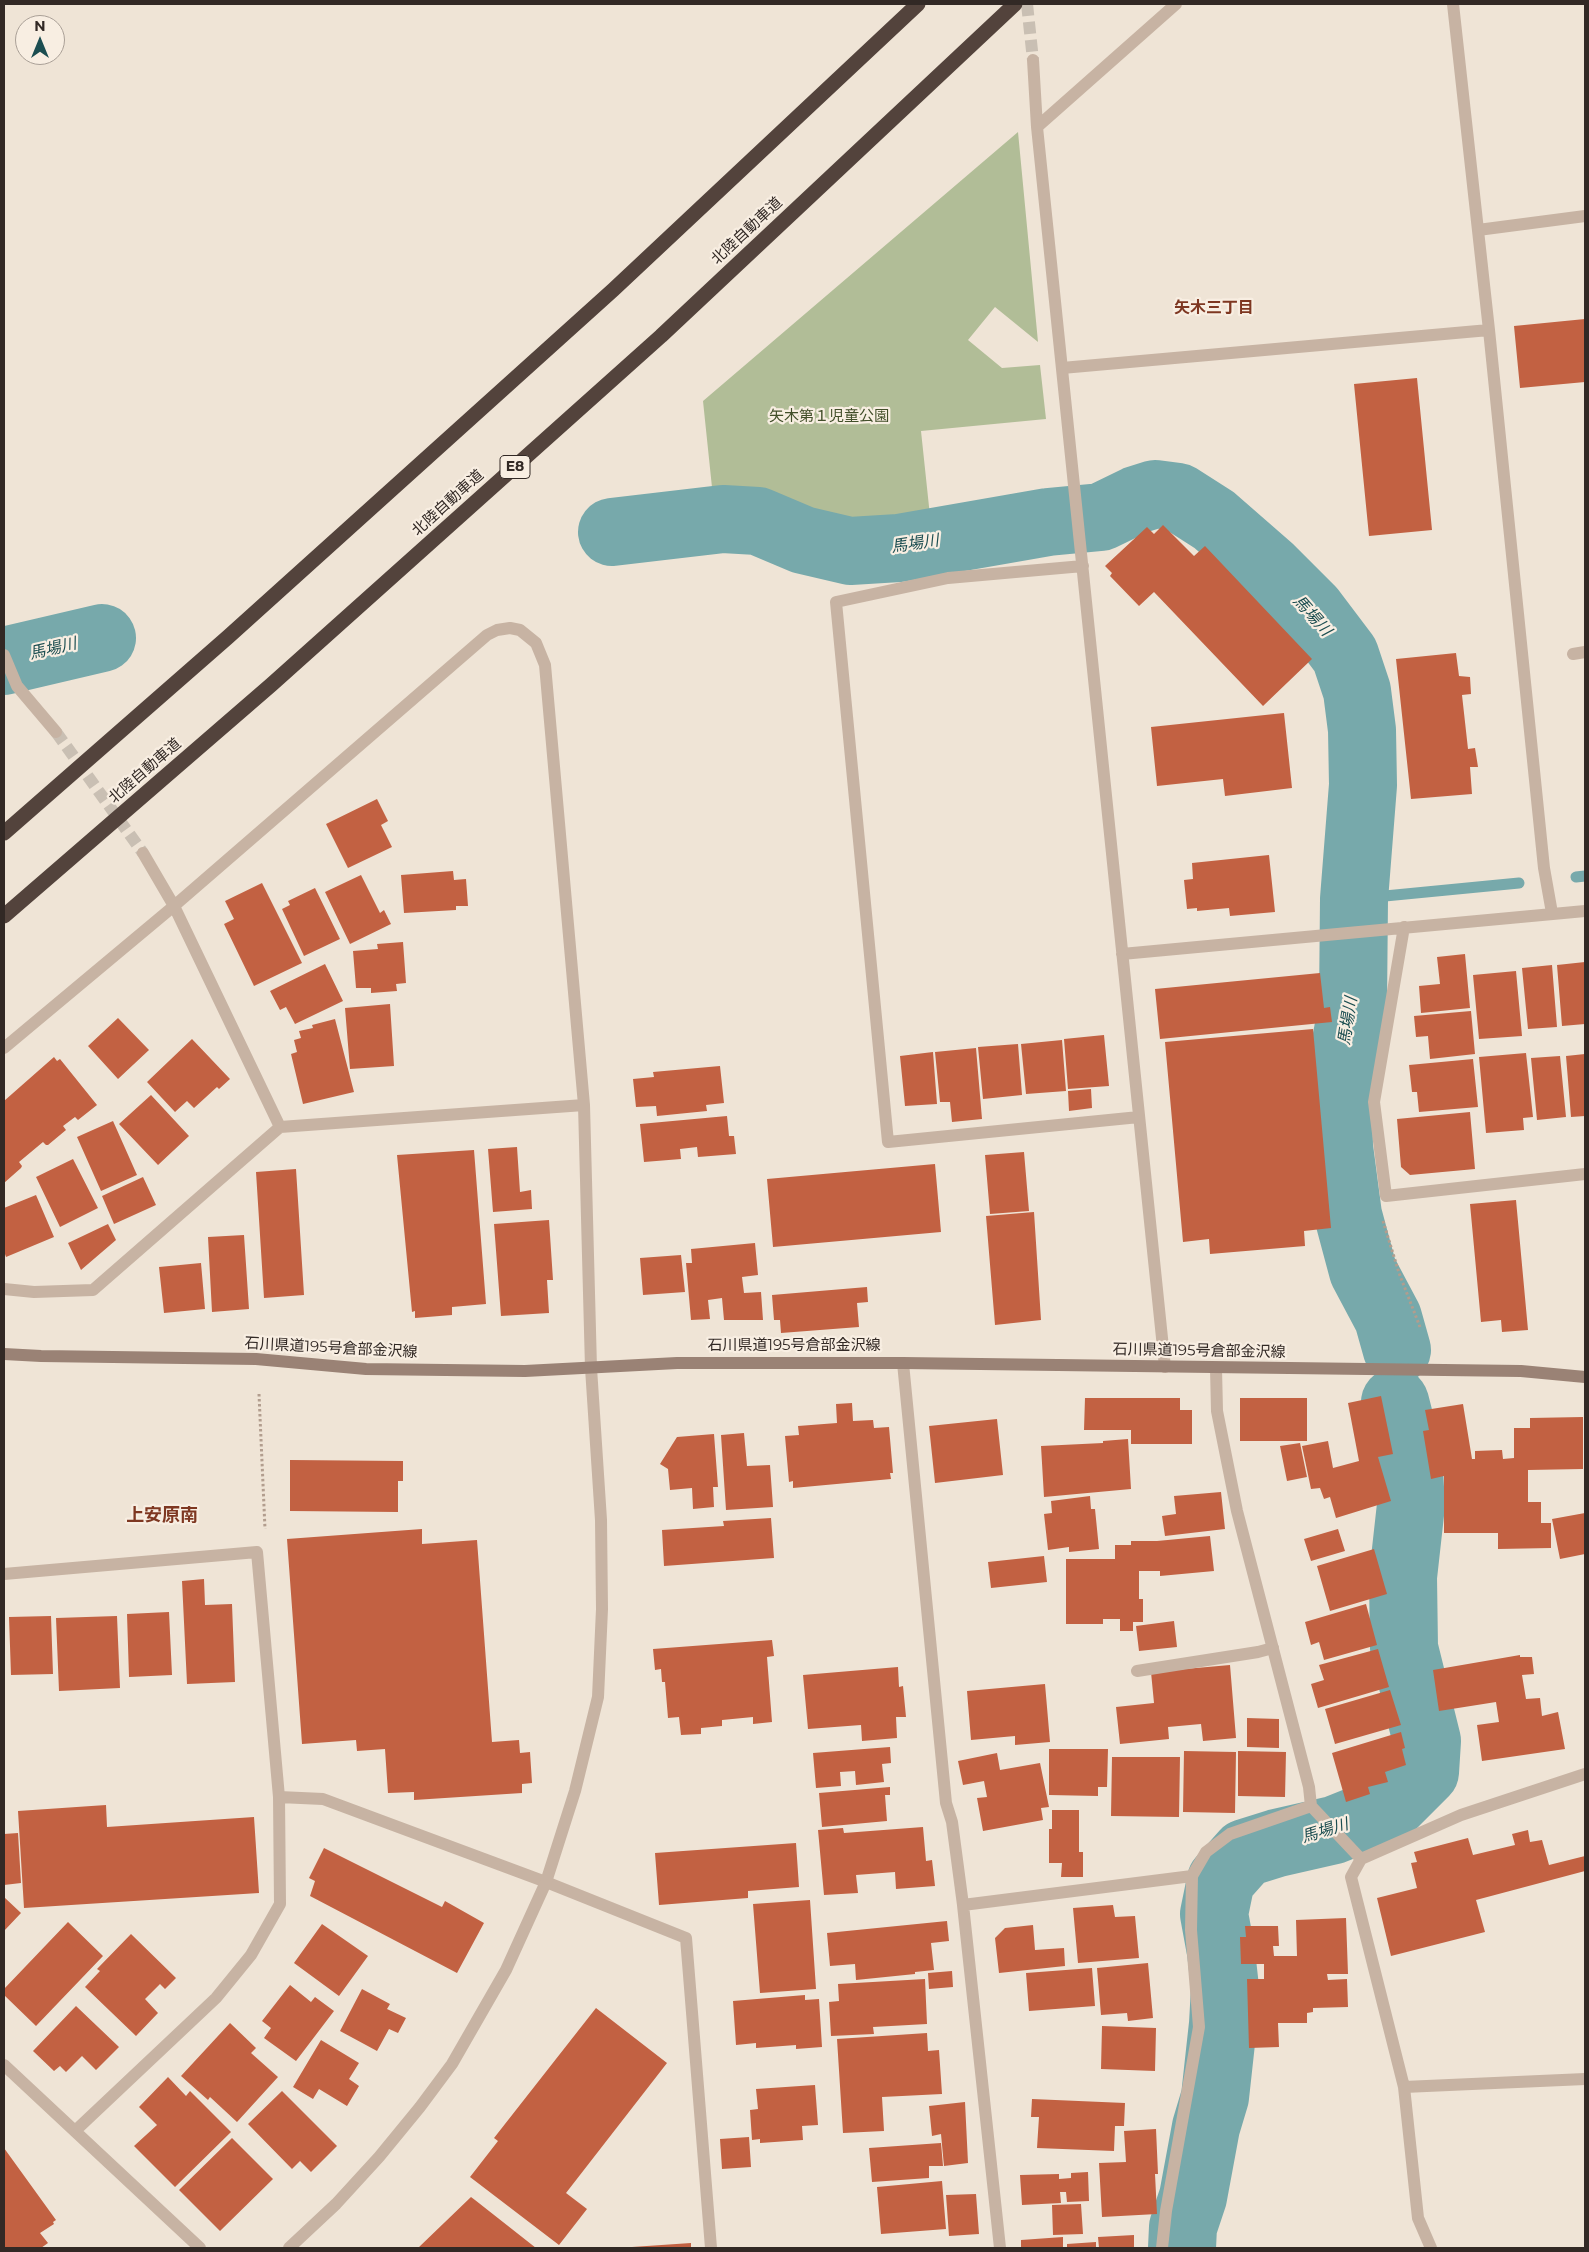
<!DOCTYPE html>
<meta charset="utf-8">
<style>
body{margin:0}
#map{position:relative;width:1589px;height:2252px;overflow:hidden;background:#efe4d6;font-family:Montserrat,sans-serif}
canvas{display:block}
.frame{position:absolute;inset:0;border:5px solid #322925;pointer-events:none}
.north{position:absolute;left:15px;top:15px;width:50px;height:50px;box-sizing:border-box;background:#f8eee2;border:1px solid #a99f96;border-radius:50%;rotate:0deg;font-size:14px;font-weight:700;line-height:20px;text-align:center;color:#322925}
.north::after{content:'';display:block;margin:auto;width:18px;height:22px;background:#1c4e51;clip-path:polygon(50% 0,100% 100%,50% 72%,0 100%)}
</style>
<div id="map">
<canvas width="1589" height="2252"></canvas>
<div class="frame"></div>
<div class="north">N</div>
</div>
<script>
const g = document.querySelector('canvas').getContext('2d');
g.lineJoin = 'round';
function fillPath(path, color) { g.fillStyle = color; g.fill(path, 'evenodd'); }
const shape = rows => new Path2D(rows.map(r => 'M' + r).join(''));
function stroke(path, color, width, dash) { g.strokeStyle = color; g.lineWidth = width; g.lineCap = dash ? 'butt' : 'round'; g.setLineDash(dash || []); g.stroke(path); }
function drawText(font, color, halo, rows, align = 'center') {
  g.font = font + ' Montserrat,"Noto Sans JP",sans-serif'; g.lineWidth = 4.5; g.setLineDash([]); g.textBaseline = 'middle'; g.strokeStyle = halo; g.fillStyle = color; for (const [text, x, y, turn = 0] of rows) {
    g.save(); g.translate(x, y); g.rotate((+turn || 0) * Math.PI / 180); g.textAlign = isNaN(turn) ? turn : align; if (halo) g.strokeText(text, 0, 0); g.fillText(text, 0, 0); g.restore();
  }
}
const green = shape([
 [1018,132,1038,342,995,307,968,340,1002,368,1040,365,1046,419,921,431,930,516,892,524,864,525,842,521,772,496,745,494,713,497,703,401]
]);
const stream = shape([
 [1576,877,1585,876],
 [1354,899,1519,883]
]);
const river = shape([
 [612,532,723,519,758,521,803,540,850,551,899,548,1048,522,1101,517,1136,500,1155,494,1178,497,1214,520,1269,568,1311,610,1345,655,1357,691,1362,730,1363,785,1354,899,1353,1005,1338,1083,1339,1147,1348,1215,1363,1271,1388,1318,1397,1350],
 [4,661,102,638],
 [1182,2248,1183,2227,1193,2197,1206,2127,1215,2097,1223,2024,1225,1988,1221,1952,1214,1914,1221,1880,1245,1853,1277,1843,1334,1830,1389,1808,1425,1772,1427,1741,1404,1648,1403,1577,1411,1505,1408,1453,1395,1402]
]);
const building = shape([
 [1585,319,1585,382,1520,388,1514,326],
 [1417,378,1432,530,1369,536,1354,384],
 [1163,525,1194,556,1205,546,1312,659,1263,706,1154,592,1139,606,1110,576,1112,573,1105,566,1147,527,1154,534],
 [1456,653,1459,676,1470,677,1471,694,1462,695,1468,749,1475,748,1478,767,1470,767,1472,794,1411,799,1396,659],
 [1284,713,1292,788,1225,796,1223,779,1157,786,1151,727],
 [377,799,388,821,381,825,392,847,348,868,326,824],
 [1269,855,1275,912,1230,916,1229,908,1197,911,1197,908,1187,909,1184,880,1193,879,1192,863],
 [453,871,454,880,466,879,468,906,456,906,456,910,404,913,401,875],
 [361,875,380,913,384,910,391,924,350,944,325,892],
 [262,883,302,963,254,986,224,924,234,919,225,901],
 [315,888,340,939,304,956,282,909,290,905,288,901],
 [403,942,406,983,396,984,397,991,371,993,371,988,356,988,353,951,378,949,377,944],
 [1465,954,1470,1008,1421,1013,1419,986,1440,984,1437,957],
 [1585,962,1585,1024,1562,1026,1557,965],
 [325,964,343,1001,295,1024,286,1007,280,1010,270,991],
 [1552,965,1557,1027,1528,1029,1522,968],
 [1516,971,1522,1036,1479,1039,1473,975],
 [1320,973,1324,1008,1330,1007,1332,1022,1160,1039,1155,989],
 [390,1004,394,1066,350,1069,345,1008],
 [1471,1011,1475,1054,1430,1059,1428,1036,1416,1037,1414,1016],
 [118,1018,149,1050,118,1079,88,1046],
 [335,1019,354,1092,303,1104,291,1054,297,1052,294,1040,301,1038,299,1031,313,1028,312,1025],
 [1313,1029,1331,1228,1304,1231,1305,1246,1210,1254,1209,1239,1183,1242,1165,1042],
 [1104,1035,1109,1086,1068,1089,1064,1039],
 [192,1039,230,1079,219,1089,217,1087,194,1108,187,1101,175,1112,147,1082],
 [1062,1040,1066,1091,1026,1094,1021,1044],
 [1018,1044,1022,1095,983,1099,978,1047],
 [976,1048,982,1119,952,1122,950,1102,940,1102,935,1052],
 [933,1052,937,1104,905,1106,900,1056],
 [1526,1053,1533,1117,1523,1118,1524,1130,1486,1133,1479,1057],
 [1585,1054,1585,1116,1571,1117,1566,1056],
 [1560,1056,1566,1117,1537,1120,1531,1058],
 [54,1057,57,1061,60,1059,97,1105,78,1120,75,1117,63,1126,66,1130,48,1145,46,1145,43,1142,19,1162,22,1166,21,1168,4,1183,4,1101],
 [1473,1059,1478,1107,1419,1112,1417,1092,1412,1092,1409,1065],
 [720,1066,724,1103,706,1105,707,1111,657,1116,656,1106,636,1107,633,1079,654,1077,653,1072],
 [1091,1089,1092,1108,1069,1111,1068,1091],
 [151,1095,189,1136,158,1165,119,1124],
 [1470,1112,1475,1169,1410,1175,1401,1167,1397,1119],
 [727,1116,729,1136,734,1136,736,1154,698,1157,697,1147,680,1149,681,1159,644,1162,640,1124],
 [113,1121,137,1175,101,1191,77,1137],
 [517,1147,520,1192,531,1190,532,1209,493,1212,488,1149],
 [474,1150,486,1304,452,1307,452,1315,415,1318,415,1311,412,1312,397,1155],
 [1024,1152,1029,1211,990,1214,985,1155],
 [73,1159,98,1208,60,1227,36,1177],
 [935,1164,941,1232,773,1247,767,1179],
 [296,1169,304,1295,264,1298,256,1172],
 [143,1177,156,1205,114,1224,102,1196],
 [36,1195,54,1237,6,1257,4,1251,4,1208],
 [1516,1200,1528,1330,1502,1332,1501,1320,1481,1322,1470,1204],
 [1034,1212,1041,1320,995,1325,986,1216],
 [549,1220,553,1280,547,1280,549,1313,501,1316,494,1224],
 [108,1224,116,1240,81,1270,68,1243],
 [244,1235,249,1309,212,1312,208,1237],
 [755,1243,758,1275,742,1277,744,1293,761,1292,763,1320,724,1320,722,1298,708,1300,710,1319,691,1320,686,1263,692,1263,691,1249],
 [681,1255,685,1292,643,1295,640,1258],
 [201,1263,205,1309,164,1313,159,1267],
 [867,1287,868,1302,857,1303,859,1327,781,1333,780,1320,774,1320,772,1295],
 [1381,1396,1393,1454,1378,1457,1391,1501,1336,1518,1330,1497,1324,1499,1320,1488,1311,1489,1302,1446,1328,1441,1333,1468,1359,1461,1348,1403],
 [1085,1398,1180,1398,1180,1410,1192,1410,1192,1444,1131,1444,1131,1430,1084,1430],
 [1240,1398,1307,1398,1307,1441,1240,1441],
 [852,1403,853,1421,873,1420,874,1428,889,1427,893,1473,890,1473,891,1479,793,1488,793,1481,789,1482,785,1436,799,1435,798,1426,837,1423,836,1404],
 [1463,1404,1472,1459,1475,1459,1475,1451,1502,1450,1503,1459,1514,1458,1514,1428,1530,1428,1530,1418,1583,1417,1583,1469,1528,1470,1528,1502,1541,1502,1541,1523,1551,1523,1551,1548,1498,1549,1498,1533,1444,1533,1444,1476,1431,1479,1423,1431,1429,1430,1425,1410],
 [997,1419,1003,1475,935,1483,929,1426],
 [744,1433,747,1466,770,1465,773,1507,726,1510,721,1435],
 [714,1434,718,1487,713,1487,714,1507,693,1509,692,1488,670,1490,668,1469,660,1464,677,1437],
 [1128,1439,1131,1489,1044,1497,1041,1446,1103,1443,1103,1441],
 [1300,1443,1307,1477,1287,1481,1280,1446],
 [290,1460,403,1461,403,1481,398,1481,398,1512,290,1511],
 [1221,1492,1225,1529,1165,1536,1162,1516,1176,1514,1174,1496],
 [1090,1496,1091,1509,1095,1509,1099,1549,1069,1552,1069,1547,1048,1550,1044,1514,1052,1513,1051,1501],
 [1585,1513,1585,1554,1560,1559,1552,1519],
 [771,1518,774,1558,664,1566,662,1530,724,1526,723,1521],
 [422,1529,422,1544,477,1540,492,1742,519,1740,520,1753,530,1752,532,1783,522,1784,522,1793,414,1800,414,1792,388,1793,385,1749,357,1751,356,1740,302,1744,287,1539],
 [1338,1529,1345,1551,1311,1561,1304,1539],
 [1210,1536,1214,1571,1160,1576,1160,1571,1139,1571,1139,1599,1143,1599,1143,1622,1133,1622,1133,1631,1120,1631,1120,1619,1103,1619,1103,1624,1066,1624,1066,1559,1115,1559,1115,1545,1131,1545,1131,1541,1157,1541],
 [1374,1549,1387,1594,1330,1611,1317,1566],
 [1044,1556,1047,1582,991,1588,988,1562],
 [204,1579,205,1605,232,1604,235,1682,187,1684,182,1581],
 [1366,1604,1377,1645,1324,1660,1319,1642,1311,1645,1305,1622],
 [169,1612,172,1675,129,1677,127,1614],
 [51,1616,53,1674,11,1675,9,1617],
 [117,1616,120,1688,59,1691,56,1618],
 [1174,1621,1177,1647,1139,1651,1136,1626],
 [772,1640,774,1656,767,1657,772,1722,753,1724,753,1717,722,1720,722,1726,701,1728,701,1734,681,1735,679,1717,668,1718,665,1682,662,1682,661,1669,655,1670,653,1649],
 [1378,1649,1389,1687,1318,1708,1311,1684,1324,1680,1319,1665],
 [1520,1655,1520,1657,1532,1657,1534,1674,1522,1675,1526,1699,1540,1698,1542,1716,1558,1712,1565,1749,1482,1761,1477,1725,1499,1722,1496,1702,1439,1711,1433,1670],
 [1230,1665,1236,1738,1203,1741,1201,1724,1168,1727,1169,1739,1120,1744,1116,1707,1154,1703,1151,1672],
 [898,1667,899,1687,903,1686,906,1717,896,1717,897,1738,862,1741,861,1725,808,1729,803,1675],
 [1045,1684,1050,1742,1015,1745,1015,1736,971,1740,967,1691],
 [1390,1690,1401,1725,1335,1744,1325,1709],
 [1247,1718,1279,1719,1279,1748,1247,1747],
 [1401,1732,1405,1748,1402,1749,1406,1765,1385,1772,1388,1782,1368,1787,1370,1794,1346,1802,1332,1753],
 [890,1747,891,1763,882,1764,884,1782,856,1785,855,1771,840,1772,841,1786,816,1788,813,1753],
 [1049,1749,1108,1749,1107,1787,1098,1787,1098,1796,1049,1795],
 [1184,1751,1236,1752,1235,1813,1183,1812],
 [1238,1751,1286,1752,1285,1797,1238,1796],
 [997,1753,1000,1770,1040,1763,1049,1807,1041,1808,1043,1820,983,1831,977,1798,987,1797,984,1781,963,1785,958,1761],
 [1112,1757,1180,1757,1179,1817,1111,1816],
 [890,1787,890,1795,885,1795,887,1821,822,1827,819,1793],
 [106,1805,107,1827,254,1817,259,1893,24,1908,18,1811],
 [1052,1810,1079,1810,1079,1852,1083,1852,1083,1877,1061,1877,1062,1863,1049,1863,1049,1829,1052,1829],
 [923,1827,926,1861,932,1860,935,1886,896,1889,895,1872,856,1875,858,1893,824,1895,818,1830,843,1828,844,1833],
 [1528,1830,1530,1842,1542,1840,1549,1865,1585,1856,1585,1871,1476,1900,1485,1932,1391,1956,1377,1898,1417,1888,1411,1863,1417,1862,1414,1852,1468,1838,1473,1855,1515,1845,1512,1834],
 [18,1833,21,1883,4,1885,4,1834],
 [796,1843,799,1887,748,1891,748,1898,659,1905,655,1853],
 [324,1848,442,1907,445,1901,484,1923,457,1973,310,1896,315,1881,309,1878],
 [4,1897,21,1913,4,1931],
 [810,1900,816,1989,760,1993,753,1904],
 [1113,1905,1115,1917,1135,1916,1139,1958,1078,1963,1073,1908],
 [1346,1918,1348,1974,1327,1974,1328,1980,1347,1979,1348,2007,1313,2008,1313,2012,1307,2013,1307,2023,1278,2023,1279,2047,1249,2048,1247,1979,1264,1979,1264,1964,1241,1964,1240,1937,1246,1937,1245,1926,1278,1926,1279,1946,1273,1946,1274,1956,1297,1956,1296,1920],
 [947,1921,949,1941,931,1943,934,1970,915,1972,915,1974,856,1980,855,1964,830,1966,827,1933],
 [68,1922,103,1956,36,2026,4,1995,4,1989],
 [322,1924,368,1956,339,1996,294,1963],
 [1033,1925,1035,1950,1064,1948,1065,1966,999,1973,995,1938,1005,1928],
 [131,1934,176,1978,165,1989,160,1984,145,1999,158,2013,136,2036,85,1987,100,1971,97,1969],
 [1148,1963,1153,2018,1128,2021,1127,2013,1101,2015,1097,1968],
 [1092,1968,1095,2006,1029,2011,1026,1973],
 [952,1971,953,1987,929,1989,928,1973],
 [925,1979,927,2024,873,2027,874,2034,831,2036,829,2002,839,2001,838,1984],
 [290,1985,311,2002,315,1997,334,2011,296,2061,264,2038,271,2028,262,2021],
 [362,1989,390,2004,387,2009,406,2018,398,2033,389,2029,377,2051,340,2031],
 [805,1995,805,2000,819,1999,822,2047,796,2049,796,2045,756,2048,756,2043,736,2045,733,2001],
 [76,2006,119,2047,96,2070,82,2056,66,2072,60,2066,54,2071,33,2051],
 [596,2008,667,2063,566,2193,587,2209,559,2245,470,2177,498,2141,494,2138],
 [230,2023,256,2048,251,2053,278,2077,237,2122,210,2097,208,2100,181,2076],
 [1102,2026,1156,2028,1155,2071,1101,2069],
 [927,2033,928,2051,939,2050,942,2094,882,2097,884,2131,843,2133,837,2039],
 [321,2040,359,2063,349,2079,359,2086,347,2106,319,2089,313,2099,293,2087],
 [168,2077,186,2096,190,2091,231,2132,175,2187,134,2146,157,2125,139,2107],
 [815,2085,818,2125,802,2126,803,2140,760,2143,760,2139,752,2140,750,2110,758,2109,756,2089],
 [282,2091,337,2146,311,2172,300,2161,292,2169,248,2124],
 [1032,2099,1125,2103,1124,2126,1115,2126,1114,2151,1037,2148,1039,2117,1031,2117],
 [965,2102,968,2163,944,2166,941,2134,932,2136,929,2106],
 [1156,2129,1158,2174,1155,2174,1157,2214,1102,2217,1099,2163,1126,2162,1124,2131],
 [749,2137,751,2167,722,2169,720,2139],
 [232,2138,273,2179,220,2231,179,2190],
 [941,2143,943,2166,929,2166,929,2178,872,2182,869,2148],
 [4,2148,56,2220,53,2222,54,2224,40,2233,48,2243,41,2248,4,2248],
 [1088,2172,1089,2201,1067,2202,1066,2192,1060,2192,1061,2203,1022,2205,1020,2175,1059,2174,1059,2179,1071,2178,1071,2173],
 [942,2181,946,2229,881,2234,877,2187],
 [976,2194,979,2234,949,2236,946,2195],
 [471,2197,475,2200,536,2248,418,2248],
 [1081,2204,1083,2234,1053,2235,1052,2205],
 [1134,2235,1134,2248,1099,2248,1098,2237],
 [1063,2237,1063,2248,1021,2248,1021,2240],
 [1096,2242,1096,2248,1067,2248,1067,2244],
 [691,2243,691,2248,632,2248,632,2247]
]);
const minorTunnel = shape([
 [1027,4,1033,60],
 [56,732,143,853]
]);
const path = shape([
 [1383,1221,1399,1273,1420,1327],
 [259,1394,265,1529]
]);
const service = shape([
 [1137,1671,1258,1652,1273,1648]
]);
const minor = shape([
 [1453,4,1489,330,1544,868,1552,913],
 [1033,60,1037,127,1165,1367],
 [1037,127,1176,4],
 [1478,230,1585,216],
 [1062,368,1489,330],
 [1083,566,948,578,836,602,888,1142,1139,1117],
 [1573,654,1585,652],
 [4,655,17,686,56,732],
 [143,853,174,906,280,1127,584,1105],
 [1404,927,1374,1102,1386,1196,1585,1174],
 [1122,954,1585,911],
 [4,1048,174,906,487,635,497,630,510,628,520,630,536,643,545,665,584,1105,591,1368],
 [4,1289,34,1292,93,1290,280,1127],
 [903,1363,946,1803,952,1822,963,1905,1000,2248],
 [1216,1368,1217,1411,1237,1511,1309,1787,1311,1806,1361,1859,1351,1877,1404,2087,1418,2218,1431,2248],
 [4,1574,257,1552,279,1797,323,1799,546,1882,686,1938,711,2248],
 [1361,1859,1461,1815,1585,1774],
 [963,1905,1192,1876],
 [4,2065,200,2248],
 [1404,2087,1585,2079],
 [75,2131,216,1998,251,1955,280,1904,279,1797],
 [1162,2248,1166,2211,1199,2027,1191,1930,1192,1876,1206,1852,1230,1834,1311,1806]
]);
const tertiary = shape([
 [289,2248,336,2204,379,2157,420,2107,452,2064,506,1970,546,1882,575,1791,598,1697,602,1609,601,1520,591,1368]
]);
const secondary = shape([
 [4,1354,41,1356,256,1359,366,1369,525,1371,677,1363,903,1363,1521,1371,1585,1377]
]);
const motorway = shape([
 [4,833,228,637,613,290,918,4],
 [4,916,271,685,661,336,1015,4]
]);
const shields = [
 [515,467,30]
];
const shieldNames = [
 ["E8",515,467]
];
const streetNames = [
 ["北陸自動車道",747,231,-43],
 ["北陸自動車道",448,503,-42],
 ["北陸自動車道",145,771,-41],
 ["石川県道195号倉部金沢線",794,1346],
 ["石川県道195号倉部金沢線",331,1348,3],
 ["石川県道195号倉部金沢線",1199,1351,1]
];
const parkNames = [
 ["矢木第１児童公園",829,417]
];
const neighbourhoodNames = [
 ["矢木三丁目",1214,308]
];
const waterNames = [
 ["馬場川",915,544,-8],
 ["馬場川",1312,616,48],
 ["馬場川",53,649,-13],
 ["馬場川",1348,1021,-81],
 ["馬場川",1325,1831,-17]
];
const quarterNames = [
 ["上安原南",162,1516]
];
fillPath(green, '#b1bd97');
stroke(stream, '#77a9ab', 11);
stroke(river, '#77a9ab', 68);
fillPath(building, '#c26142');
stroke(minorTunnel, '#c9bfb3', 12, [12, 6]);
stroke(path, '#b29d8e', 3, [2.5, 2.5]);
stroke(service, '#c7b3a3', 12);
stroke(minor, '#c7b3a3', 12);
stroke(tertiary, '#c7b3a3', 12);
stroke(secondary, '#9a8275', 12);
stroke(motorway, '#53433c', 15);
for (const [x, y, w] of shields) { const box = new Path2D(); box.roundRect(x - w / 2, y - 11.5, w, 23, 4); g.fillStyle = '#f8eee2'; g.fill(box); stroke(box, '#322925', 1); }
drawText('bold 14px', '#322925', null, shieldNames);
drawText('15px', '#322925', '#f8eee2', streetNames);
drawText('15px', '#424f2a', '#f8eee2', parkNames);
drawText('bold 16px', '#7e3721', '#f8eee2', neighbourhoodNames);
drawText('italic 16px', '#1c4e51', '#f8eee2', waterNames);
drawText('bold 18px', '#7e3721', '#f8eee2', quarterNames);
</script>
